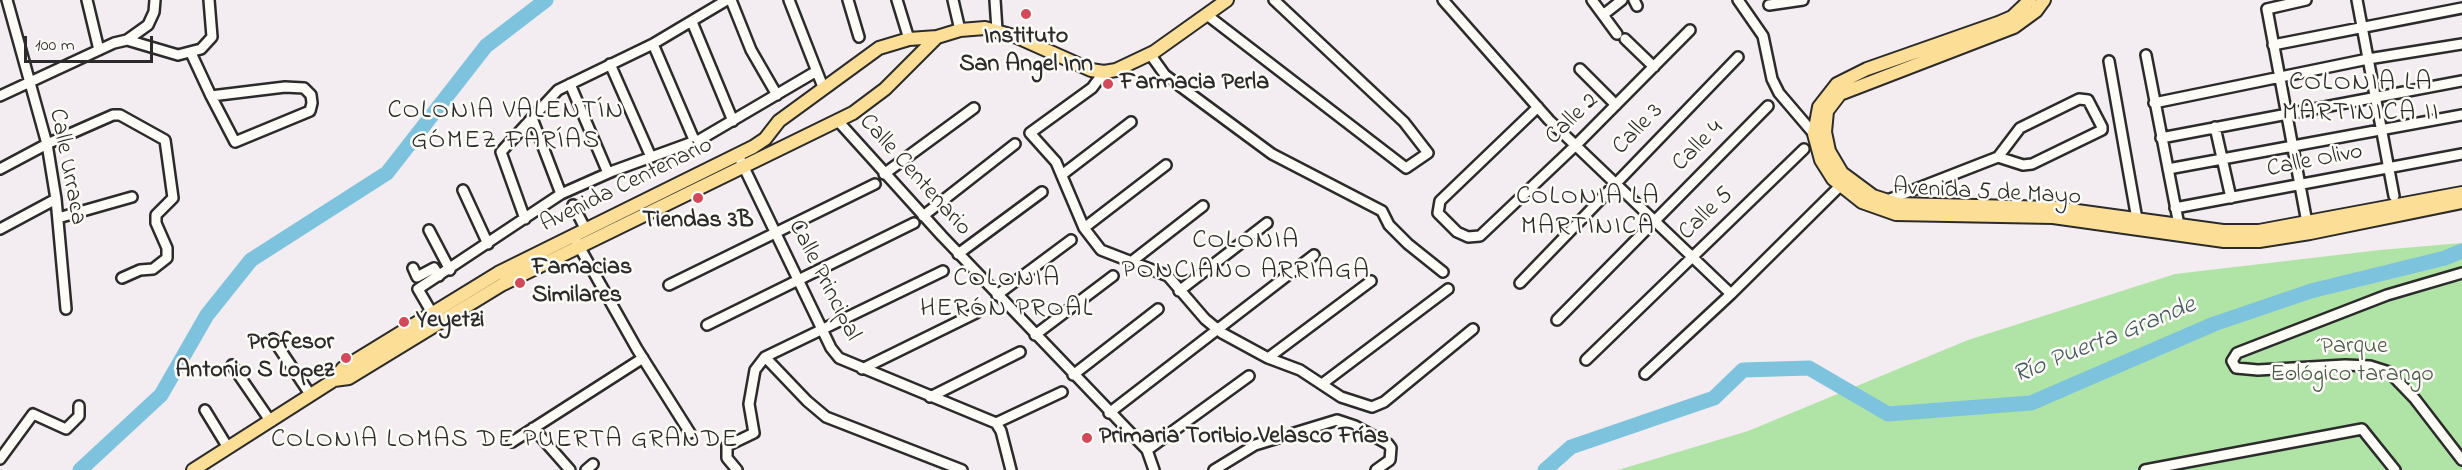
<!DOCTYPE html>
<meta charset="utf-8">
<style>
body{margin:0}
#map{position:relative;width:2462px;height:470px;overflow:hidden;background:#f3ecf0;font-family:"Indie Flower",sans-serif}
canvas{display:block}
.scale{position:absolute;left:24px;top:36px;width:129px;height:27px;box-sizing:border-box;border:3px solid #2b2b2b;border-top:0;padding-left:8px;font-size:18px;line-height:21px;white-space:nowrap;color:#2b2b2b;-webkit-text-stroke:4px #fdfcf7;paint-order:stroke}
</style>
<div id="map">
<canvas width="2462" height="470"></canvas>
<div class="scale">100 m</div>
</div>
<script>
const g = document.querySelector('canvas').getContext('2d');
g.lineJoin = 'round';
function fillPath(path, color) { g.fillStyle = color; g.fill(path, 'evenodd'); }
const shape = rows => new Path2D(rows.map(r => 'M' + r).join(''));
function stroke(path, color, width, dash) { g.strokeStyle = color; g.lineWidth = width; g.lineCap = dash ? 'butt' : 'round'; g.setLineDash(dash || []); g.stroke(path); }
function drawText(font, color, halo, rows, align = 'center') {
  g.font = font + ' "Indie Flower",sans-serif'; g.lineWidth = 5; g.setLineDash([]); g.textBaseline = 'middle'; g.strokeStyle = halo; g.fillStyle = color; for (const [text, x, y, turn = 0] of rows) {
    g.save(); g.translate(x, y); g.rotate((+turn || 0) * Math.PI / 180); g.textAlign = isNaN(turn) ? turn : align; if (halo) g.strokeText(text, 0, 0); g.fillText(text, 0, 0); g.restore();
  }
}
const green = shape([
 [2462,243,2462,470,1618,470,1748,431,1968,340,2175,274,2380,250]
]);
const river = shape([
 [80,470,161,395,207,315,251,260,387,173,486,46,546,0],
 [1545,470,1571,447,1714,398,1743,370,1809,368,1888,414,2031,403,2214,324,2311,291,2445,258,2462,251]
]);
const minor = shape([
 [7,0,47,144,56,199,66,309],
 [87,0,99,50],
 [731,0,751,50,777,95],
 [789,0,823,87],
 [848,0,859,37],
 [897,0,909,39],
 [953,0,960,30],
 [995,0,997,30],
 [1443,0,1549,120,1731,294],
 [1592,0,1617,34],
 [1634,0,1637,6],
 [1738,0,1763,36,1772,79,1779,93,1814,134],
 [2357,0,2394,196],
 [1769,5,1803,0],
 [2267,9,2308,228],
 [2267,9,2306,0],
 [1207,15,1406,168,1428,153,1404,122,1274,0],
 [1603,15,1622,0],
 [692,22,733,121],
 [1625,39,1654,67],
 [127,40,178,55,201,49,212,37,209,0],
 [653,44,695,142],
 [2273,45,2462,8],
 [191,53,211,96,235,142,310,111,312,103,311,95,304,88,285,87,211,96],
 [1150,54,1165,75,1272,154,1382,211,1389,225,1408,244,1443,272],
 [2146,55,2179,225],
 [2109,61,2138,225],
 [610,64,651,157],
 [1580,69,1616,105],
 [1104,72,1092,88,1030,133,1056,162,1084,228,1101,250,1168,276,1205,319,1222,333,1268,358,1300,370,1341,397,1372,407,1384,402,1473,329],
 [570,84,608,173],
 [0,96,114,43,127,40,148,25,154,12,155,0],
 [2154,103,2368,59,2462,44],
 [1538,107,1440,201,1438,213,1457,232,1468,237,1480,236,1577,144,1690,30],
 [532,118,561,194],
 [838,121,942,236,1147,450,1154,470],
 [2215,127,2231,198],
 [2161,138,2462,81],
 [738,155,831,348,839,358,996,423,1001,431,1011,470],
 [0,169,47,144,113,115,120,115,165,140,173,198,156,215,156,223,167,248,167,258,153,269,140,270,122,278],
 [2168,169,2462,115],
 [884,174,974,108],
 [1063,174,1131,122],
 [463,190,488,244],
 [1885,201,1998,157,2020,128,2079,99,2088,100,2102,127,2102,130,2032,164,2023,165,1998,157],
 [573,205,586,230],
 [2175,208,2462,154],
 [923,216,1015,144],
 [58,218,132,197],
 [525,219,501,152,532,118,558,90,653,44,727,0],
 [1084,228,1166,165],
 [0,229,56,199],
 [429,230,450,270],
 [576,241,637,349,690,433],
 [958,254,1042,192],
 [1131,262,1203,206],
 [413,268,417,277,434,268,439,276],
 [2462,273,2387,295,2237,353,2232,361,2236,368,2258,370,2345,365,2370,366,2389,372,2415,399,2462,460],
 [1520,283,1738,57],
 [669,285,875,184],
 [1179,291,1267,223],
 [997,295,1071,240],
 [432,313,418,289,561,194,613,171,701,139,815,72],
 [1557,320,1768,106],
 [707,325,914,223],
 [1035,335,1113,276],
 [273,339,310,394],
 [765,357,807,401,826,417,962,470],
 [1268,358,1371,281],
 [1586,360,1804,149],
 [232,365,269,419],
 [862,369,976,313],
 [1645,374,1731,294,1840,186],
 [1073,375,1158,309],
 [1322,384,1448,289],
 [930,397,1020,352],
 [205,410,227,446],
 [1109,413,1314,255],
 [996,423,1062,392],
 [533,428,570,470],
 [512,442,643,358],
 [1147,450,1249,376],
 [0,459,33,414,66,429,79,416,79,406],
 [586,470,593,464],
 [737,470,727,458,727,446,754,433,749,404,755,370,765,357,943,271],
 [1214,470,1255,445,1337,420,1355,426,1388,444,1391,448,1390,460,1376,470],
 [2145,470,2362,429,2395,470]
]);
const major = shape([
 [2030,0,2012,17,1998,23,1867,69,1837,84,1819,107,1814,134,1821,160,1833,179,1862,202,1896,214,2053,217,2224,241,2259,241,2310,233,2462,202],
 [2044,0,2036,11,2014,27,1840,94,1827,111,1825,132,1829,151,1842,173,1873,196,1898,204,2055,208,2223,231,2259,231,2462,193],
 [334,380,349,378,503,284,853,113,885,89,937,37],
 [193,470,334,380,343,368,498,273,753,147,765,139,779,121,879,48,909,39,937,37,960,30,985,28,1017,37,1091,70,1104,72,1116,70,1154,52,1227,0]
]);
const markers = [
 [1026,14,6,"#d1495b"],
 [1108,84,6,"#d1495b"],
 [698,198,6,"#d1495b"],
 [520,283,6,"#d1495b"],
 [404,322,6,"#d1495b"],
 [346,358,6,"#d1495b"],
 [1087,438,6,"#d1495b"]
];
const poiNames = [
 ["Instituto",1026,38,"center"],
 ["San Angel Inn",1026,66,"center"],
 ["Farmacia Perla",1120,84],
 ["Tiendas 3B",698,222,"center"],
 ["Famacias",532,269],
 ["Similares",532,297],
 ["Yeyetzi",416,322],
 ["Profesor",334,344,"right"],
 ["Antonio S Lopez",334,372,"right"],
 ["Primaria Toribio Velasco Frías",1099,438]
];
const streetNames = [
 ["Calle 2",1573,120,-44],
 ["Calle 3",1639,130,-46],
 ["Calle 4",1699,147,-45],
 ["Calle Olivo",2315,162,-11],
 ["Calle Urraca",66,167,79],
 ["Calle Centenario",914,176,48],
 ["Avenida Centenario",627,186,-26],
 ["Avenida 5 de Mayo",1987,194,3],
 ["Calle 5",1707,215,-44],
 ["Calle Principal",823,281,63]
];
const parkNames = [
 ["´Parque",2352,348],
 ["Eológico tarango",2352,376]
];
const neighbourhoodNames = [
 ["COLONIA LA",2361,85],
 ["MARTINICA II",2361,115],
 ["COLONIA VALENTÍN",506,113],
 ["GÓMEZ FARÍAS",506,143],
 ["COLONIA LA",1588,199],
 ["MARTINICA",1588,229],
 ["COLONIA",1246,243],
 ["PONCIANO ARRIAGA",1246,273],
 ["COLONIA",1007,281],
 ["HERÓN PROAL",1007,311],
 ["COLONIA LOMAS DE PUERTA GRANDE",505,442]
];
const waterNames = [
 ["Río Puerta Grande",2105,342,-22]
];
fillPath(green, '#b0e4a6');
stroke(river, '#7dc3de', 15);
stroke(minor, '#2b2b2b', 14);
stroke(major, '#2b2b2b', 16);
stroke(minor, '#fdfcf7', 9);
stroke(major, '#fcde96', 12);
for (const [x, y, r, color] of markers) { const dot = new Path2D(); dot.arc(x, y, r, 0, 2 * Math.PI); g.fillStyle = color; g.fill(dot); stroke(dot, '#fdfcf7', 2); }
drawText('bold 24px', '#2b2b2b', '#fdfcf7', poiNames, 'left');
drawText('24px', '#2b2b2b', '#fdfcf7', streetNames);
drawText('24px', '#4c594a', '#fdfcf7', parkNames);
g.letterSpacing = '1.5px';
drawText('26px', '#2b2b2b', '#fdfcf7', neighbourhoodNames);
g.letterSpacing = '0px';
drawText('italic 26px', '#445961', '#fdfcf7', waterNames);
</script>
